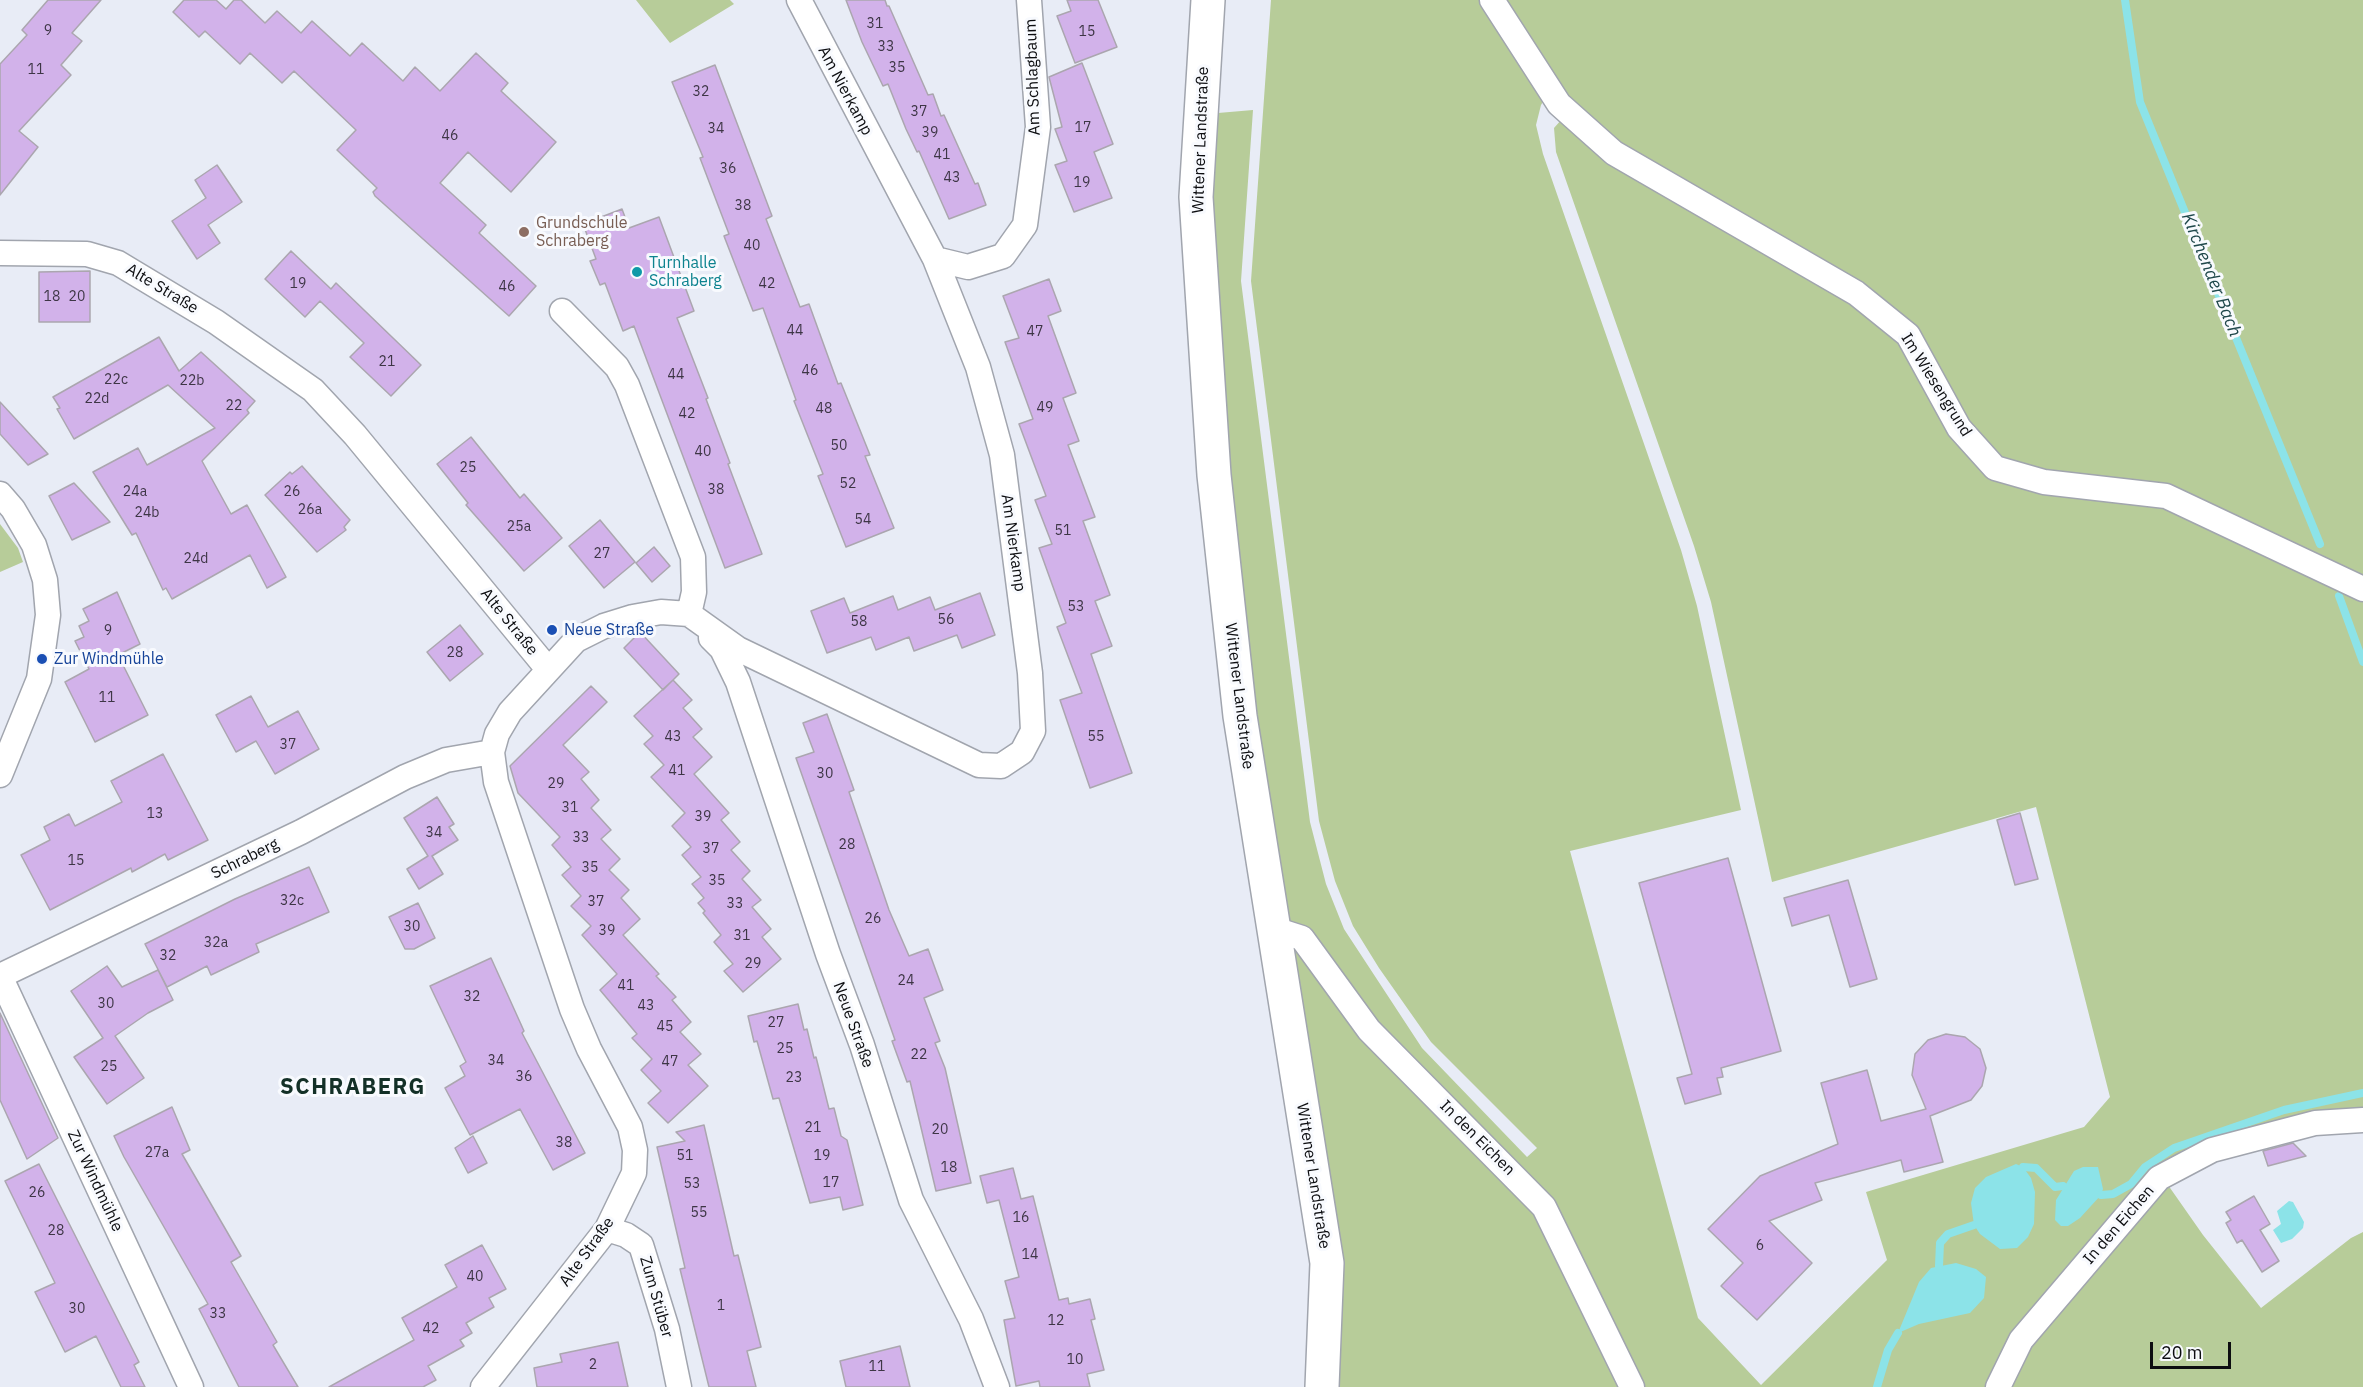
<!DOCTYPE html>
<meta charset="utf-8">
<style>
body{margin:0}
#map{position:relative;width:2363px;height:1387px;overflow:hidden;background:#e8ecf6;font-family:"IBM Plex Sans",sans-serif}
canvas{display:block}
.scale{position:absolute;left:2150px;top:1342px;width:81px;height:27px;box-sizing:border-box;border:3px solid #0c0d10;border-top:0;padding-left:8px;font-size:18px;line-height:21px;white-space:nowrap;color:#0c0d10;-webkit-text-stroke:4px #f8fafe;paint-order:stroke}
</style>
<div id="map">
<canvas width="2363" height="1387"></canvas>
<div class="scale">20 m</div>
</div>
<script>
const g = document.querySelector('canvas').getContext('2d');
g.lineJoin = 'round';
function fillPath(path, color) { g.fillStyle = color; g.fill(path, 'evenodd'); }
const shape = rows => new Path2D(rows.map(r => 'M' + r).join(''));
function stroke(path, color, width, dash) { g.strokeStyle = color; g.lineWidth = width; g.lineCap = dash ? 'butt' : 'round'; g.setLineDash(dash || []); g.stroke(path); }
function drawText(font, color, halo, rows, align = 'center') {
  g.font = font + ' "IBM Plex Sans",sans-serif'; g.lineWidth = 6; g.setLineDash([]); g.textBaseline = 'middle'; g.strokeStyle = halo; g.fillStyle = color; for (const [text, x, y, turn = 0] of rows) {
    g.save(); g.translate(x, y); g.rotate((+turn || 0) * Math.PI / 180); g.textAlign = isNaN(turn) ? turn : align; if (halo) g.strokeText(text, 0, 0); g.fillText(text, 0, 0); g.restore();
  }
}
const green = shape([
 [636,0,730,0,734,4,670,43],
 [1271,0,1483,0,1546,97,1541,105,1536,125,1543,154,1681,550,1697,606,1741,810,1570,851,1698,1318,1761,1385,1887,1260,1866,1192,2084,1127,2110,1097,2036,807,1772,882,1711,602,1694,546,1556,152,1554,128,1562,119,1851,298,1899,340,1991,473,2162,504,2363,598,2363,1113,2210,1142,2168,1185,2203,1235,2261,1308,2351,1238,2363,1232,2363,1387,1337,1387,1343,1262,1256,714,1226,475,1212,195,1218,113,1253,110,1241,281,1310,822,1326,884,1344,929,1422,1048,1527,1157,1537,1148,1431,1042,1379,968,1353,926,1335,881,1319,821,1251,281],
 [1499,0,2363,0,2363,577,2166,489,2044,472,2000,460,1968,421,1913,332,1618,147,1563,99],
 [0,524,18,548,23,562,0,572]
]);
const water = shape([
 [2016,1164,2023,1167,2031,1178,2035,1192,2034,1224,2028,1237,2017,1248,2000,1249,1980,1234,1974,1225,1971,1203,1975,1188,1986,1177],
 [2083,1167,2098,1167,2103,1189,2101,1195,2080,1218,2068,1226,2061,1226,2055,1220,2056,1200,2074,1171],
 [2289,1201,2293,1202,2304,1222,2303,1228,2292,1239,2281,1243,2273,1230,2281,1224,2277,1211],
 [1956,1263,1976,1269,1986,1277,1984,1298,1970,1313,1919,1324,1898,1333,1919,1282,1931,1268]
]);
const stream = shape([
 [2125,0,2140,102,2320,544],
 [2339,596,2363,662],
 [2023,1167,2036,1168,2055,1187,2063,1186],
 [2101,1195,2113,1194,2131,1184,2145,1167,2174,1148,2284,1110,2363,1093],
 [1939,1266,1940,1243,1948,1234,1974,1225],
 [1877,1387,1888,1350,1898,1333]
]);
const building = shape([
 [48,0,101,0,72,33,82,41,61,65,71,75,19,131,38,147,0,195,0,64,27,35,22,30,48,0],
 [184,0,216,0,226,9,234,0,241,0,265,23,277,11,301,33,312,21,350,56,362,43,403,81,415,67,440,91,476,53,508,83,501,91,556,142,511,192,468,152,440,183,486,225,479,233,536,286,509,316,375,196,373,192,377,188,337,150,356,130,294,71,282,83,250,53,240,64,205,31,199,37,173,12,184,0],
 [846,0,885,0,887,6,889,6,928,95,933,94,941,116,944,115,975,184,978,183,986,205,949,219,919,151,917,152,906,129,888,84,883,86,862,42,846,0],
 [1067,0,1098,0,1117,47,1075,63,1057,16,1071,11,1067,0],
 [1082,63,1113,144,1094,152,1112,198,1074,212,1055,165,1067,161,1055,129,1062,127,1049,77,1082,63],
 [715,65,772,216,766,219,800,307,809,304,838,384,841,383,870,455,865,456,894,528,846,547,818,476,823,474,794,401,796,400,763,308,753,311,724,236,729,234,700,158,703,157,672,82,715,65],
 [217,165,242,202,208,225,220,243,197,259,172,221,206,198,195,180,217,165],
 [622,209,629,228,659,217,694,311,677,318,708,398,706,399,730,463,728,464,762,554,725,568,634,326,623,331,605,283,600,285,590,261,596,259,583,224,622,209],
 [291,251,331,289,336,283,421,365,391,396,350,357,364,343,320,301,305,317,265,279,291,251],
 [90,271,90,322,39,322,39,272,90,271],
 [1049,279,1061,311,1048,316,1076,393,1063,398,1079,441,1068,445,1095,517,1083,521,1110,595,1095,601,1112,646,1091,654,1132,773,1090,788,1060,700,1082,693,1057,627,1066,623,1039,548,1052,544,1035,500,1046,496,1019,424,1033,419,1005,342,1019,338,1003,296,1049,279],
 [159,337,179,371,201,352,255,401,247,410,249,413,202,461,231,514,247,505,286,577,267,588,250,555,172,599,166,588,163,590,136,533,132,535,93,472,138,448,147,465,215,428,168,385,74,439,57,409,60,408,53,397,159,337],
 [0,402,48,454,28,465,0,434,0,402],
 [471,437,520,498,524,494,562,538,524,571,466,505,468,503,437,464,471,437],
 [302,466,350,520,344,527,346,530,317,552,265,495,290,472,292,474,302,466],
 [74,483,110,522,72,540,49,496,74,483],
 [600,520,635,562,604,588,569,546,600,520],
 [654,547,670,566,652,582,636,563,654,547],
 [117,592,140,644,118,655,148,715,95,742,65,682,89,669,75,641,84,637,79,626,89,621,83,609,117,592],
 [980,593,995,635,962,648,957,635,914,651,909,637,876,650,871,637,827,653,811,611,844,598,850,613,893,596,898,610,930,597,935,610,980,593],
 [460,625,483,654,450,681,427,652,460,625],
 [640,632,679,674,663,690,624,648,640,632],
 [673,680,692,700,683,708,702,729,693,737,712,757,694,774,729,813,721,820,740,842,731,850,750,871,742,879,761,900,752,907,771,929,762,937,781,959,743,992,724,971,733,964,714,942,721,935,703,913,705,911,698,903,704,898,692,884,701,877,682,855,691,847,672,826,685,813,651,777,664,765,644,744,653,736,634,716,673,680],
 [591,686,607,702,563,745,589,772,581,779,599,800,591,808,611,830,601,839,620,859,609,870,629,890,621,898,640,919,623,935,659,974,656,976,676,997,672,1000,691,1022,680,1032,701,1054,688,1065,708,1086,668,1123,648,1103,661,1091,641,1070,652,1059,632,1038,637,1034,600,990,617,974,582,935,591,926,571,906,581,896,562,875,571,867,552,845,560,837,518,793,510,766,591,686],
 [251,696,268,727,298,711,319,749,275,774,256,741,236,752,216,715,251,696],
 [827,714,854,790,849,792,889,910,909,956,928,949,943,990,924,998,940,1041,935,1043,945,1068,971,1183,936,1191,910,1081,907,1082,892,1041,895,1040,796,758,814,752,803,723,827,714],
 [163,754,208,840,168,860,165,854,132,872,131,868,50,910,21,855,50,840,44,827,69,814,75,826,122,802,111,781,163,754],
 [437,797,454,824,449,827,458,840,432,856,443,874,419,889,407,869,428,856,404,818,437,797],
 [2020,813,2038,879,2015,885,1997,820,2020,813],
 [1728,858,1781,1051,1721,1068,1723,1077,1717,1078,1721,1094,1685,1104,1677,1078,1692,1074,1639,883,1728,858],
 [309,867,329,912,256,944,259,952,211,975,207,966,167,987,145,944,235,899,309,867],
 [1848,880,1877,979,1850,987,1829,915,1792,926,1784,898,1848,880],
 [418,903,435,938,414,949,405,949,389,917,418,903],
 [491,958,524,1031,522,1033,585,1153,553,1170,520,1109,470,1135,445,1088,465,1076,460,1066,466,1062,430,986,491,958],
 [107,966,122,987,158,970,173,1000,148,1013,115,1036,144,1078,107,1104,74,1057,103,1038,71,991,107,966],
 [798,1004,804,1030,807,1029,814,1058,816,1057,829,1109,834,1108,841,1136,847,1140,863,1205,843,1210,840,1197,810,1203,779,1098,773,1099,757,1041,754,1042,748,1016,798,1004],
 [0,1013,58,1138,27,1159,0,1100,0,1013],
 [1946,1034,1965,1037,1980,1049,1986,1068,1982,1086,1971,1100,1930,1116,1943,1162,1904,1172,1901,1160,1815,1183,1822,1200,1769,1221,1812,1263,1757,1320,1721,1286,1743,1263,1708,1229,1760,1176,1838,1144,1821,1083,1867,1070,1881,1121,1926,1109,1912,1075,1915,1054,1928,1040,1946,1034],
 [172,1107,190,1150,182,1154,241,1256,231,1262,277,1342,273,1345,298,1387,239,1387,199,1309,208,1304,124,1157,114,1136,172,1107],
 [704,1125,734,1256,738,1255,761,1347,747,1351,756,1387,709,1387,680,1269,685,1268,657,1147,685,1141,676,1132,704,1125],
 [473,1136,487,1163,468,1173,455,1148,473,1136],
 [2293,1143,2306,1156,2268,1166,2263,1151,2293,1143],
 [39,1164,139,1362,134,1365,145,1387,121,1387,96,1336,65,1352,35,1292,55,1283,5,1181,39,1164],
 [1013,1168,1021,1199,1033,1196,1059,1300,1068,1298,1069,1304,1090,1299,1095,1319,1091,1320,1104,1370,1087,1374,1090,1387,1040,1387,1039,1381,1016,1386,1004,1320,1015,1318,1005,1281,1019,1277,999,1200,987,1203,980,1176,1013,1168],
 [2254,1196,2270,1224,2260,1230,2279,1261,2262,1272,2242,1240,2237,1243,2226,1223,2231,1220,2226,1212,2254,1196],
 [482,1245,506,1289,489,1298,494,1307,466,1323,472,1333,460,1340,464,1346,428,1366,436,1380,423,1387,329,1387,414,1340,402,1318,457,1287,445,1265,482,1245],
 [618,1342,628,1387,537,1387,534,1368,562,1362,560,1354,618,1342],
 [900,1346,910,1387,846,1387,840,1361,900,1346]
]);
const street = shape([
 [1492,0,1559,104,1614,153,1856,293,1908,335,1959,428,1995,468,2044,482,2166,496,2363,589],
 [0,253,87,254,118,263,216,322,313,390,355,435,547,668],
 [935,259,968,267,1003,256,1025,225,1038,127,1029,0],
 [562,311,617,367,627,385,693,557,694,592,689,614],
 [0,494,13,509,34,545,45,580,48,615,39,679,0,775],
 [689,614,738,649,979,765,1001,766,1022,752,1033,731,1030,673,1002,455,978,367,935,259,799,0],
 [711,638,722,649,738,682,828,954,862,1045,911,1200,971,1319,997,1387],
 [1274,929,1302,938,1369,1030,1544,1207,1632,1387],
 [607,1229,626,1235,641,1245,667,1329,679,1387],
 [191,1387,0,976,301,832,405,777,446,760,492,752],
 [483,1387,607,1229,634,1173,635,1150,630,1127,589,1049,572,1009,496,782,492,752,497,734,510,712,576,640,604,626,633,617,661,612,689,614],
 [1998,1387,2021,1340,2159,1178,2212,1150,2315,1123,2363,1120]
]);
const secondary = shape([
 [1208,0,1196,197,1214,475,1240,716,1327,1263,1322,1387]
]);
const markers = [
 [524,232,6,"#8d6e63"],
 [637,272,6,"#0f9aa8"],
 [552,630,6,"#1a4fb4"],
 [42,659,6,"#1a4fb4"]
];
const numberNames = [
 ["31",875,24],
 ["9",48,31],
 ["15",1087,32],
 ["33",886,47],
 ["35",897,68],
 ["11",36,70],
 ["32",701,92],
 ["37",919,112],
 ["17",1083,128],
 ["34",716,129],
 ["39",930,133],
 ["46",450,136],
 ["41",942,155],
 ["36",728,169],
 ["43",952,178],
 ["19",1082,183],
 ["38",743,206],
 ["40",752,246],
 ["19",298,284],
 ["42",767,284],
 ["46",507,287],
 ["18",52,297],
 ["20",77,297],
 ["44",795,331],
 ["47",1035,332],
 ["21",387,362],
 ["46",810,371],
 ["44",676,375],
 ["22c",116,380],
 ["22b",192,381],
 ["22d",97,399],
 ["22",234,406],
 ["49",1045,408],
 ["48",824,409],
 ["42",687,414],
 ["50",839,446],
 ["40",703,452],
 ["25",468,468],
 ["52",848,484],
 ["38",716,490],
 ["24a",135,492],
 ["26",292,492],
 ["26a",310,510],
 ["24b",147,513],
 ["54",863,520],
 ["25a",519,527],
 ["51",1063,531],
 ["27",602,554],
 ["24d",196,559],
 ["53",1076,607],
 ["56",946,620],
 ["58",859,622],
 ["9",108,631],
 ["28",455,653],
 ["11",107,698],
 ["43",673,737],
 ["55",1096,737],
 ["37",288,745],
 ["41",677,771],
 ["30",825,774],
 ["29",556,784],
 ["31",570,808],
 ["13",155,814],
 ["39",703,817],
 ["34",434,833],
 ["33",581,838],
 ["28",847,845],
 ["37",711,849],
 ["15",76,861],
 ["35",590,868],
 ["35",717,881],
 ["32c",292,901],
 ["37",596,902],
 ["33",735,904],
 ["26",873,919],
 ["30",412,927],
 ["39",607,931],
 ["31",742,936],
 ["32a",216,943],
 ["32",168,956],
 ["29",753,964],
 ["24",906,981],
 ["41",626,986],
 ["32",472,997],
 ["30",106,1004],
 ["43",646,1006],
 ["27",776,1023],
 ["45",665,1027],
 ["25",785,1049],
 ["22",919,1055],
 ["34",496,1061],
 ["47",670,1062],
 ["25",109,1067],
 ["36",524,1077],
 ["23",794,1078],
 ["21",813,1128],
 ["20",940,1130],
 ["38",564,1143],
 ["27a",157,1153],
 ["51",685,1156],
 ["19",822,1156],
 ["18",949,1168],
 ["17",831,1183],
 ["53",692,1184],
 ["26",37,1193],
 ["55",699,1213],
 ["16",1021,1218],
 ["28",56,1231],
 ["6",1760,1246],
 ["14",1030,1255],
 ["40",475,1277],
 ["1",721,1306],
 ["30",77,1309],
 ["33",218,1314],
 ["12",1056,1321],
 ["42",431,1329],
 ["10",1075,1360],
 ["2",593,1365],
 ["11",877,1367]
];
const streetNames = [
 ["Am Schlagbaum",1033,77,-92],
 ["Am Nierkamp",845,91,62],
 ["Wittener Landstraße",1201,140,-88],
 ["Alte Straße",162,289,31],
 ["Im Wiesengrund",1936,385,58],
 ["Am Nierkamp",1013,543,82],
 ["Alte Straße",509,622,51],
 ["Wittener Landstraße",1239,696,83],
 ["Schraberg",245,859,-26],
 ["Neue Straße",853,1025,70],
 ["In den Eichen",1477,1138,45],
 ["Wittener Landstraße",1313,1176,81],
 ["Zur Windmühle",95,1181,65],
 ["In den Eichen",2119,1225,-49],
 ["Alte Straße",587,1252,-54],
 ["Zum Stüber",656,1297,74]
];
const educationNames = [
 ["Grundschule",536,223],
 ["Schraberg",536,241]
];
const cultureNames = [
 ["Turnhalle",649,263],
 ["Schraberg",649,281]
];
const transitNames = [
 ["Neue Straße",564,630],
 ["Zur Windmühle",54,659]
];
const waterNames = [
 ["Kirchender Bach",2211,275,68]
];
const districtNames = [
 ["SCHRABERG",353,1088]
];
fillPath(green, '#b7cc99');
fillPath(water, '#8ce3e8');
stroke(stream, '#8ce3e8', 8);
fillPath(building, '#d2b2ea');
stroke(building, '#aba6af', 1.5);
stroke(street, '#a1a5ae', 27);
stroke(secondary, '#a1a5ae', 36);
stroke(street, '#fff', 24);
stroke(secondary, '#fff', 33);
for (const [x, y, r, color] of markers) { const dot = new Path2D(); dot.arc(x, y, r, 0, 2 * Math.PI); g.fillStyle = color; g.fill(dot); stroke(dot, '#f8fafe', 2); }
drawText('14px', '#3e3646', null, numberNames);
drawText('16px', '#0c0d10', '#f8fafe', streetNames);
drawText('16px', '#785e54', '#f8fafe', educationNames, 'left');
drawText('16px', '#0d838f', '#f8fafe', cultureNames, 'left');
drawText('16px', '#164399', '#f8fafe', transitNames, 'left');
drawText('italic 18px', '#1f484b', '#f8fafe', waterNames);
g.letterSpacing = '1.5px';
drawText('bold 22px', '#133027', '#f8fafe', districtNames);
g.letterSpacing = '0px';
</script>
